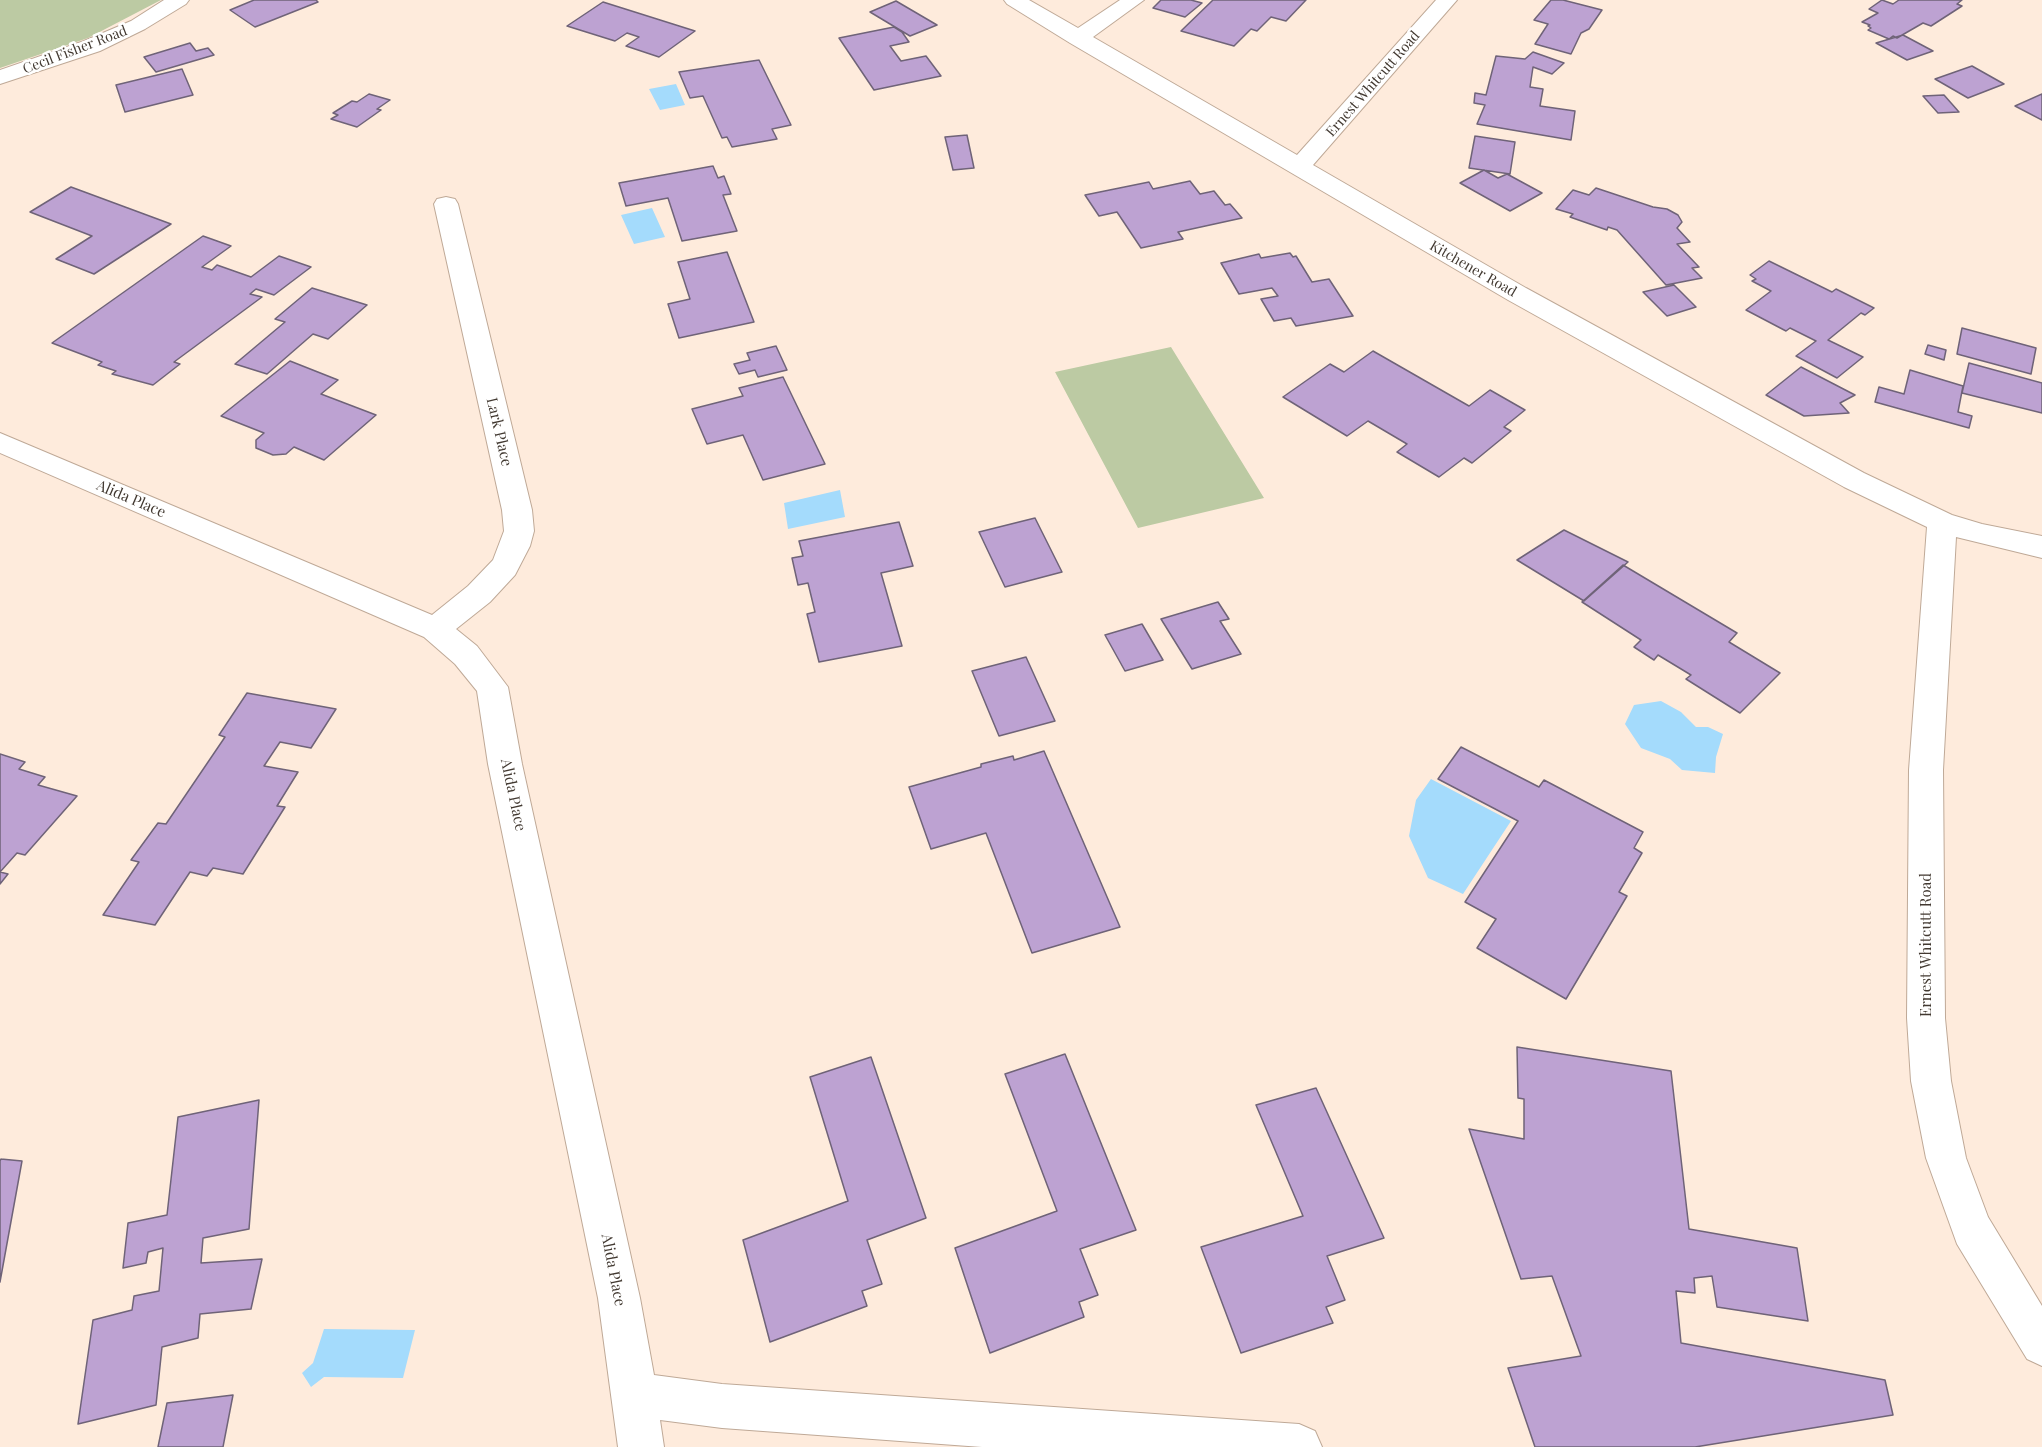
<!DOCTYPE html>
<style>
body{margin:0}
canvas{display:block;background:#feebdc}
</style>
<canvas width="2042" height="1447"></canvas>
<script>
const g = document.querySelector('canvas').getContext('2d');
g.lineJoin = 'round';
function fillPath(path, color) { g.fillStyle = color; g.fill(path, 'evenodd'); }
const shape = rows => new Path2D(rows.map(r => 'M' + r).join(''));
function stroke(path, color, width, dash) { g.strokeStyle = color; g.lineWidth = width; g.lineCap = dash ? 'butt' : 'round'; g.setLineDash(dash || []); g.stroke(path); }
function drawText(font, color, halo, rows, align = 'center') {
  g.font = font + ' "Playfair Display",serif'; g.lineWidth = 5; g.setLineDash([]); g.textBaseline = 'middle'; g.strokeStyle = halo; g.fillStyle = color; for (const [text, x, y, turn = 0] of rows) {
    g.save(); g.translate(x, y); g.rotate((+turn || 0) * Math.PI / 180); g.textAlign = isNaN(turn) ? turn : align; if (halo) g.strokeText(text, 0, 0); g.fillText(text, 0, 0); g.restore();
  }
}
const green = shape([
 [0,0,161,0,88,38,0,68],
 [1171,347,1264,498,1138,528,1055,372]
]);
const water = shape([
 [676,84,685,105,660,110,649,89],
 [652,208,665,237,634,244,621,215],
 [840,490,845,517,788,529,784,503],
 [1661,701,1681,712,1696,727,1708,727,1723,734,1716,757,1715,773,1682,770,1670,759,1641,748,1625,724,1634,705],
 [1431,779,1511,821,1463,894,1428,878,1409,836,1416,800],
 [324,1329,415,1330,403,1378,324,1377,311,1387,302,1373,313,1363]
]);
const building = shape([
 [254,0,316,0,318,2,255,27,230,10,254,0],
 [1161,0,1191,0,1202,3,1185,17,1153,8,1161,0],
 [1213,0,1306,0,1286,21,1271,17,1257,31,1251,29,1234,46,1181,31,1213,0],
 [1551,0,1563,0,1602,10,1589,29,1581,33,1571,54,1535,44,1548,24,1534,20,1551,0],
 [1882,0,1893,4,1899,0,1962,0,1957,4,1962,6,1931,26,1923,23,1897,38,1893,36,1889,39,1868,30,1871,28,1868,26,1870,25,1862,22,1878,13,1869,9,1882,0],
 [896,1,937,25,910,36,870,12,896,1],
 [603,2,695,31,659,57,626,46,639,37,627,33,615,41,567,26,603,2],
 [894,27,902,32,909,42,890,46,901,61,926,56,941,76,874,90,839,38,894,27],
 [1903,35,1933,51,1907,60,1876,43,1903,35],
 [190,43,196,51,208,48,214,55,156,72,144,57,190,43],
 [1533,52,1564,63,1552,74,1533,67,1530,87,1543,89,1540,106,1575,111,1571,140,1477,124,1485,105,1474,103,1475,93,1486,95,1496,56,1525,59,1533,52],
 [759,60,791,125,772,129,777,139,732,147,727,137,722,138,703,96,690,98,679,72,759,60],
 [1972,66,2004,84,1968,98,1935,79,1972,66],
 [182,69,193,95,125,112,116,85,182,69],
 [369,94,390,100,377,109,381,110,357,127,331,119,338,115,333,113,352,101,357,102,369,94],
 [2042,94,2042,120,2015,106,2042,94],
 [1944,95,1959,112,1938,113,1923,96,1944,95],
 [967,135,974,168,953,170,945,137,967,135],
 [1475,136,1515,142,1510,174,1469,168,1475,136],
 [713,166,718,178,724,176,731,194,723,195,737,231,682,241,668,198,626,206,619,183,713,166],
 [1484,170,1498,178,1507,174,1542,193,1510,211,1460,183,1484,170],
 [1190,181,1200,194,1214,191,1225,205,1230,204,1242,218,1178,232,1183,239,1141,248,1117,212,1099,216,1085,195,1149,182,1153,189,1190,181],
 [71,187,171,224,94,274,56,259,92,236,30,212,71,187],
 [1596,188,1653,207,1667,209,1678,215,1682,222,1677,228,1690,242,1677,244,1699,267,1692,268,1702,278,1666,285,1617,230,1608,227,1607,230,1570,217,1573,214,1556,209,1573,190,1589,195,1596,188],
 [203,236,231,246,202,267,212,270,217,265,251,277,279,256,311,267,274,295,256,289,250,294,262,297,174,362,180,364,153,385,112,374,116,371,98,365,102,362,52,343,203,236],
 [727,252,754,322,679,338,668,304,690,299,678,262,727,252],
 [1290,253,1293,257,1296,256,1312,282,1329,279,1353,316,1296,326,1291,318,1274,321,1261,299,1278,296,1272,288,1239,294,1221,263,1259,254,1261,258,1290,253],
 [1769,261,1832,292,1836,289,1874,308,1865,315,1861,313,1828,340,1863,357,1837,378,1796,356,1816,341,1790,328,1786,331,1746,310,1771,291,1752,281,1756,279,1750,275,1769,261],
 [1674,285,1696,307,1667,316,1643,292,1674,285],
 [312,288,367,305,328,339,313,334,267,374,235,364,285,322,275,319,312,288],
 [1962,328,2036,348,2031,374,1957,354,1962,328],
 [1928,345,1946,350,1944,360,1925,354,1928,345],
 [776,346,787,370,758,377,755,370,739,374,734,364,750,360,747,353,776,346],
 [1373,351,1469,406,1490,390,1525,410,1504,427,1511,431,1472,463,1464,458,1439,477,1397,452,1407,444,1368,421,1347,436,1283,397,1330,364,1344,372,1373,351],
 [290,361,338,380,321,394,376,415,324,460,294,447,286,454,273,455,256,448,256,440,264,433,221,416,290,361],
 [1969,363,2042,383,2042,413,1962,393,1969,363],
 [1801,367,1855,395,1840,403,1849,413,1804,416,1766,395,1801,367],
 [1910,370,1963,386,1958,412,1972,416,1969,428,1875,402,1879,387,1904,394,1910,370],
 [783,377,825,464,763,480,743,435,707,444,692,409,743,396,739,388,783,377],
 [1035,518,1062,572,1005,587,979,532,1035,518],
 [899,522,913,566,881,573,902,646,819,662,807,614,815,612,808,583,798,585,792,558,803,556,799,541,899,522],
 [1564,530,1628,562,1584,601,1517,560,1564,530],
 [1623,565,1737,633,1729,642,1780,673,1740,713,1686,679,1691,675,1658,655,1654,660,1634,647,1641,640,1582,602,1623,565],
 [1218,602,1229,619,1220,621,1241,654,1192,669,1161,619,1218,602],
 [1142,624,1163,660,1125,671,1105,635,1142,624],
 [1026,657,1055,721,999,736,972,671,1026,657],
 [247,693,336,709,311,748,280,742,264,766,298,772,277,806,285,807,243,874,213,868,207,876,190,872,155,925,103,915,139,862,131,860,158,823,166,824,225,737,219,735,247,693],
 [1461,747,1539,787,1544,780,1643,832,1634,848,1642,853,1619,892,1627,896,1566,999,1477,948,1496,919,1465,902,1518,821,1438,779,1461,747],
 [1044,751,1120,927,1032,953,986,833,931,849,909,787,981,767,981,764,1013,756,1014,760,1044,751],
 [0,754,25,762,19,769,45,777,38,785,77,796,25,855,17,853,0,872,8,874,0,884,0,754],
 [1517,1047,1671,1071,1689,1229,1797,1248,1808,1321,1717,1307,1712,1276,1694,1278,1695,1293,1676,1291,1681,1343,1885,1380,1893,1415,1695,1447,1535,1447,1508,1368,1581,1356,1552,1276,1521,1279,1469,1129,1524,1139,1524,1099,1518,1098,1517,1047],
 [1065,1054,1136,1230,1080,1249,1098,1295,1079,1302,1084,1317,990,1353,955,1248,1057,1211,1005,1074,1065,1054],
 [871,1057,926,1218,867,1240,882,1284,862,1291,867,1306,770,1342,743,1240,848,1201,810,1077,871,1057],
 [1316,1088,1384,1238,1327,1256,1345,1300,1326,1307,1333,1323,1241,1353,1201,1247,1303,1216,1256,1105,1316,1088],
 [259,1100,249,1229,203,1238,201,1263,262,1259,251,1309,200,1314,198,1338,162,1347,156,1405,78,1424,93,1320,132,1310,134,1296,159,1291,163,1248,148,1252,146,1263,123,1268,128,1223,167,1215,178,1117,259,1100],
 [1,1159,22,1161,0,1282,0,1161,1,1159],
 [233,1395,223,1447,158,1447,167,1403,233,1395]
]);
const minor = shape([
 [164,0,189,0,186,4,145,29,100,51,0,84,0,70,84,41,131,21,164,0],
 [1004,0,1029,0,1078,28,1120,0,1144,0,1093,37,1297,155,1436,0,1457,0,1313,165,1526,288,1864,473,1952,515,1982,524,2042,536,2042,558,1956,537,1943,770,1945,1018,1951,1081,1966,1158,1988,1217,2042,1306,2042,1366,2027,1359,1957,1244,1926,1158,1911,1081,1907,1018,1909,770,1927,527,1844,487,1508,300,1070,43,1007,4,1004,0],
 [446,197,455,199,458,204,532,510,534,531,530,546,515,575,490,602,456,629,477,646,508,687,522,764,640,1298,654,1375,722,1384,1299,1424,1315,1431,1322,1447,982,1447,722,1428,660,1420,664,1447,618,1447,598,1298,488,764,477,691,455,664,424,637,0,453,0,433,432,615,468,586,493,560,504,531,502,510,434,204,437,199,446,197]
]);
const farStreetnames = [
 ["Cecil Fisher Road",75,50,-21],
 ["Ernest Whitcutt Road",1373,84,-49],
 ["Kitchener Road",1473,269,30]
];
const streetNames = [
 ["Lark Place",499,432,77],
 ["Alida Place",131,499,23],
 ["Alida Place",513,795,78],
 ["Ernest Whitcutt Road",1926,945,-90],
 ["Alida Place",613,1270,79]
];
fillPath(green, '#bccaa3');
fillPath(water, '#a4dbfc');
fillPath(building, '#bda2d2');
stroke(building, '#6f6378', 1.5);
stroke(minor, '#bfa997', 2);
fillPath(minor, '#fff');
drawText('14px', '#423931', '#fff', farStreetnames);
drawText('15px', '#423931', '#fff', streetNames);
</script>
